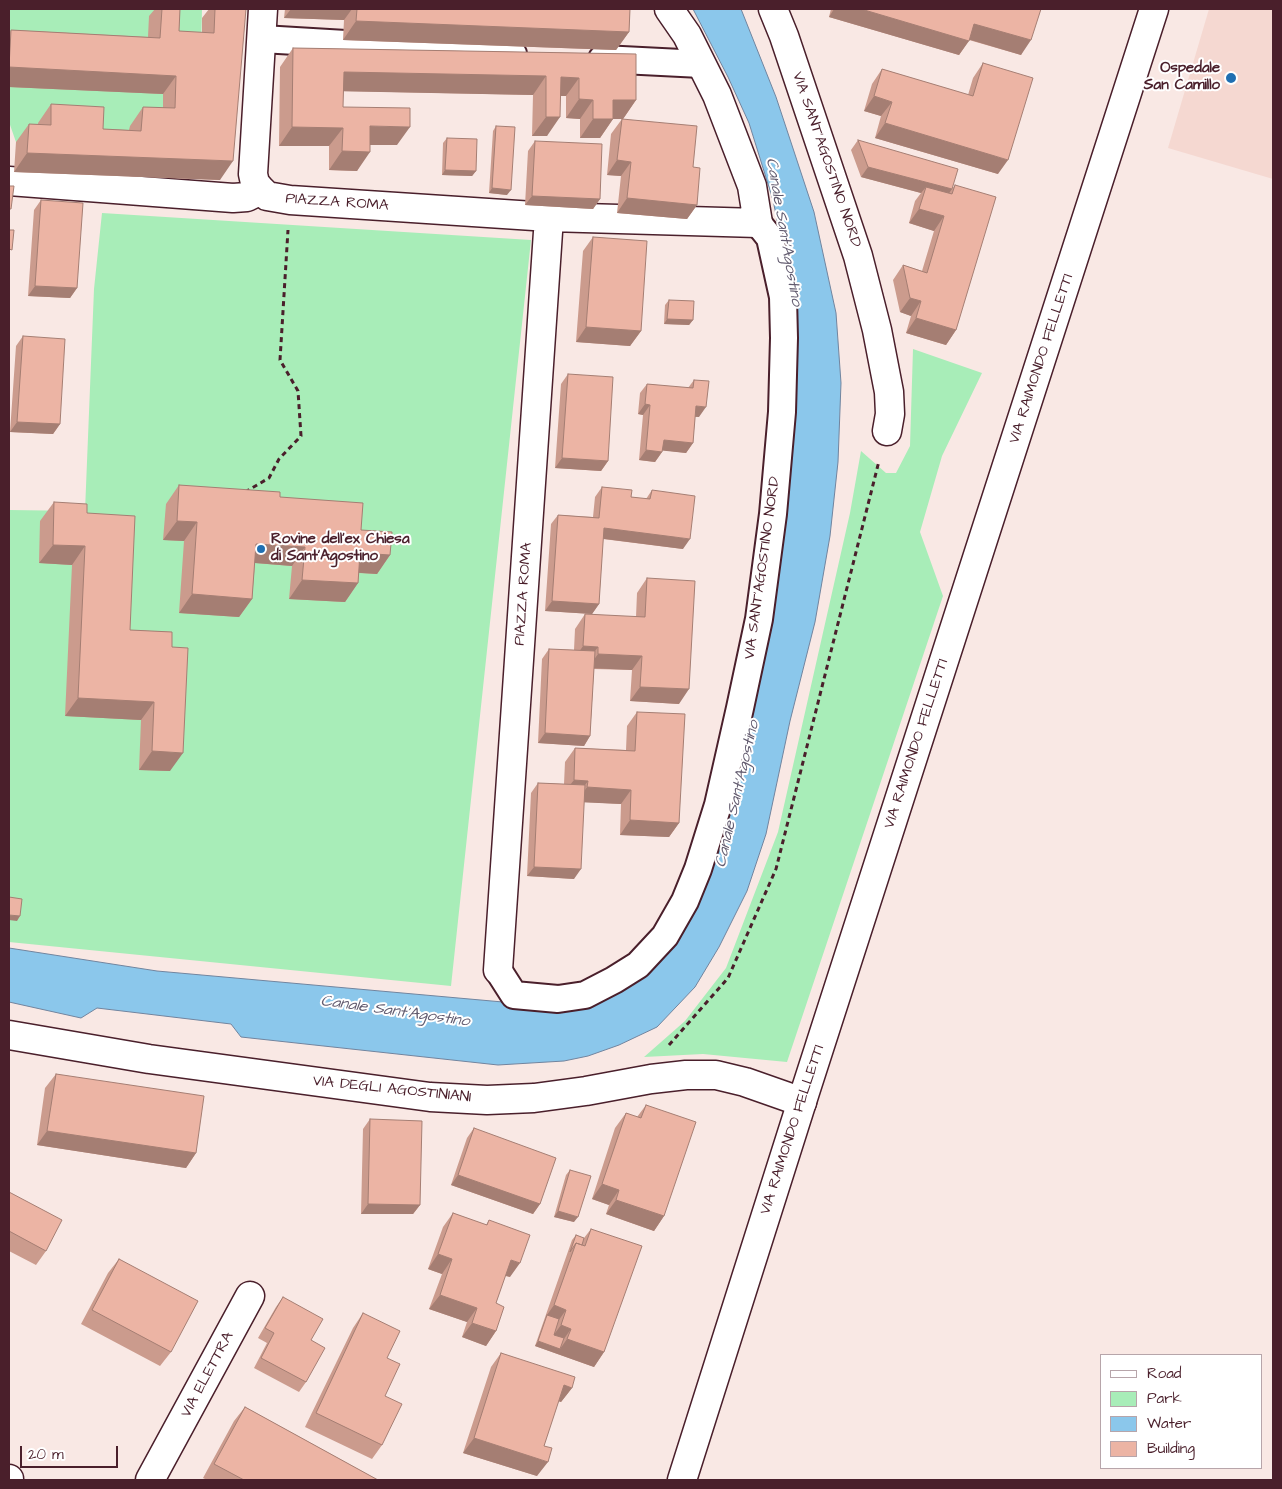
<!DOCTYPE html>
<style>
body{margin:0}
#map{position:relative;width:1282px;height:1489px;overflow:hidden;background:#f9e8e4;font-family:"Architects Daughter",sans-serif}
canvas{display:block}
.frame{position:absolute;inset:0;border:10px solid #4a1f2b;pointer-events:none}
.legend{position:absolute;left:1100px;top:1354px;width:162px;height:115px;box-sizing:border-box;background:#fff;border:1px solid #b7a5aa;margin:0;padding:6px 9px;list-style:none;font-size:15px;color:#4a1f2b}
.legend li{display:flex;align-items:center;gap:10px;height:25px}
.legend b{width:25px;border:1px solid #b7a5aa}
.scale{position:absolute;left:20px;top:1446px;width:98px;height:22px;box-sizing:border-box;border:2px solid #4a1f2b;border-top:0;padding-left:6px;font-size:15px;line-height:18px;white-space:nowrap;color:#4a1f2b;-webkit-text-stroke:4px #fff;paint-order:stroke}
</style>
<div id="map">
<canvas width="1282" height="1489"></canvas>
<div class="frame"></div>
<ul class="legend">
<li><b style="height:6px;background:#fff"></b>Road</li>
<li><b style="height:14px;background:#a8edb8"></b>Park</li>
<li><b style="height:14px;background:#8bc7eb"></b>Water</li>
<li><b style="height:14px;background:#ecb4a4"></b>Building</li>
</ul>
<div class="scale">20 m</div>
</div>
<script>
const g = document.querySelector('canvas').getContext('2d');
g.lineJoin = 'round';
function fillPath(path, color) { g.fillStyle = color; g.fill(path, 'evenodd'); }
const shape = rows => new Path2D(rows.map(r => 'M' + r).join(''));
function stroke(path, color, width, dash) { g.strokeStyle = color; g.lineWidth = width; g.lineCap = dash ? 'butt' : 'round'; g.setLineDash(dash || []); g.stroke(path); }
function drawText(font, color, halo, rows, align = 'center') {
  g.font = font + ' "Architects Daughter",sans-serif'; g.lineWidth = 4; g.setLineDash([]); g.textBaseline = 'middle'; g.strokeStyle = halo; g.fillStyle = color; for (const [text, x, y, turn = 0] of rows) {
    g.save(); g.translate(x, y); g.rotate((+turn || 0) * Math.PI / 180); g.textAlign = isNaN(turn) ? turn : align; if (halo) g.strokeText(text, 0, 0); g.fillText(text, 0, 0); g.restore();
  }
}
const built = shape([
 [1209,9,1273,9,1273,179,1168,148]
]);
const green = shape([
 [9,9,202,9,201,52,193,150,90,148,16,142,9,122],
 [102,213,531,240,451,986,9,942,9,510,85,511,94,289],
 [913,349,982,373,942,456,920,532,943,596,787,1062,703,1054,644,1057,685,1021,726,968,778,832,850,513,861,451,886,473,896,473,910,446]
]);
const water = shape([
 [693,9,741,9,776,97,814,212,836,313,841,383,838,462,830,536,815,622,790,721,766,834,747,891,719,947,695,987,657,1027,619,1045,588,1056,564,1061,498,1065,241,1037,231,1024,97,1008,81,1018,9,1002,9,948,157,971,514,1003,639,975,731,788,787,269,773,200,749,123,728,77,693,9]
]);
const path = shape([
 [245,492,269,478,279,459,301,436,298,391,280,360,288,230],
 [669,1045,728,978,776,869,879,461]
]);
const pedestrian = shape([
 [262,39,513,54],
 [602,59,701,64],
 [498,970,514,995,558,999,585,995,614,980,638,965,665,936,685,901,698,869,718,805,740,708,759,619,773,514,782,412,784,338,783,297,770,238,758,223]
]);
const minor = shape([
 [773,9,784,36,858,256,877,330,889,392,890,414,887,431],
 [9,181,233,198,247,197,261,190,267,196,290,200,549,217,758,223,752,186,717,95,687,35,669,9],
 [261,190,255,183,253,174,263,9],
 [498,970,549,217],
 [9,1035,149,1059,430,1097,487,1100,534,1098,586,1091,651,1079,686,1075,716,1075,745,1082,802,1102],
 [9,1479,9,1480],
 [150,1480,250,1296]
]);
const secondary = shape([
 [682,1480,805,1092,1154,9]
]);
const wall = shape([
 [155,9,180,9,179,31,202,33,202,18,209,9,246,9,220,180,14,172,16,142,29,124,38,124,38,123,51,104,103,129,129,130,130,126,143,107,163,108,163,94,9,87,9,34,11,30,148,37,149,16],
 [285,9,630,9,629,32,616,50,343,40,344,20,284,18],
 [831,9,1041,9,1021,55,969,40,959,55,829,17],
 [293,48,636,54,636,100,623,119,613,119,600,138,580,138,580,119,566,118,566,96,561,96,547,136,532,136,533,95,343,91,343,107,397,145,370,145,357,171,329,170,329,146,279,146,280,67],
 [983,63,998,174,875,138,881,116,864,111,872,84,882,69,968,95,973,78],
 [622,119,693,167,697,205,687,219,617,213,621,176,607,175,611,134],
 [496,126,507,195,489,193,493,131],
 [447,138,476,171,472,176,442,175,443,143],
 [858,140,952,189,955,185,956,330,946,345,906,333,911,316,900,312,893,280,903,265,922,271,934,231,909,223,915,201,921,193,861,177,851,150],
 [535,141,600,199,593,209,525,205,528,151],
 [41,200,77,288,70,298,28,296,34,210],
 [593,237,641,331,630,346,576,342,583,251],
 [669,300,693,320,689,325,664,324,665,305],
 [23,336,60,424,53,434,10,432,16,346],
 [568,374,608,461,601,471,555,468,561,384],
 [694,380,699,417,695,417,693,443,686,453,662,450,662,452,655,462,639,460,643,415,638,414,640,393,647,384,688,388],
 [179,485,280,497,361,530,390,555,377,574,359,573,358,583,345,602,289,599,292,566,255,563,252,599,239,617,179,613,184,541,163,540,166,504],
 [602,487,631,497,646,499,652,490,683,549,603,539,599,604,592,614,545,611,551,524,558,515,593,517,595,497],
 [54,502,87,513,130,630,172,632,170,771,139,770,141,720,65,716,72,565,39,563,40,521],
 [647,578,679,704,630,701,632,670,594,669,590,736,584,746,538,743,542,659,549,649,574,650,575,629,585,614,636,617,637,593],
 [637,712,679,823,669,837,620,835,621,804,584,802,574,879,527,876,531,793,538,783,564,784,565,762,575,748,626,750,627,726],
 [56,1074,196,1153,186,1168,37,1145,45,1088],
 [646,1105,664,1216,654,1231,606,1214,609,1205,592,1199,615,1128,626,1113,637,1117],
 [370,1119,420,1205,413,1214,361,1214,363,1129],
 [474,1128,540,1204,533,1214,451,1185,467,1138],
 [570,1170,574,1222,554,1217,566,1175],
 [9,1192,46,1251,36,1265,9,1251],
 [453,1213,486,1225,489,1220,510,1277,505,1276,496,1303,496,1331,486,1346,462,1337,467,1322,429,1309,442,1274,428,1269,443,1227],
 [591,1229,604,1352,594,1367,535,1346,572,1240,576,1235,584,1238],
 [119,1259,171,1352,160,1366,81,1324,108,1273],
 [283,1297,311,1340,306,1382,299,1392,254,1368,267,1343,258,1338,276,1307],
 [363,1313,387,1358,382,1445,372,1459,305,1427,353,1328],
 [501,1353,572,1388,561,1402,558,1401,544,1446,537,1476,463,1453,491,1367],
 [245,1407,378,1480,207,1480,203,1478,234,1421]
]);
const shadedWall = shape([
 [291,9,352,9,344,20,284,18],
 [834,9,861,9,969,41,959,55,829,17],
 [356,21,629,32,616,50,343,40],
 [974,24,1031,40,1021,55,964,38],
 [9,67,176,76,163,94,9,87],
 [344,72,546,76,533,95,330,91],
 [561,77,579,78,566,96,548,96],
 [874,96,892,102,881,116,864,111],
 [579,99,593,100,580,119,566,118],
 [613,100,636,100,623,119,600,119],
 [546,117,560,117,547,136,532,136],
 [593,119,613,119,600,138,580,138],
 [885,123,1008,160,998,174,875,138],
 [370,126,410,127,397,145,357,145],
 [292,127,343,128,329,146,279,146],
 [342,151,370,152,357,171,329,170],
 [27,153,233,161,220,180,14,172],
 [617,160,631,162,621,176,607,175],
 [868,167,952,189,945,199,926,187,921,193,861,177],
 [445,170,476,171,472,176,442,175],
 [492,188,511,190,507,195,489,193],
 [532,196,600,199,593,209,525,205],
 [627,198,697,205,687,219,617,213],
 [919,209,944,216,934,231,909,223],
 [35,286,77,288,70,298,28,296],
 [910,298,921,301,911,316,900,312],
 [916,318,956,330,946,345,906,333],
 [667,319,693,320,689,325,664,324],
 [586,327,641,331,630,346,576,342],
 [645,404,650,405,643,415,638,414],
 [696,406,706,407,699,417,689,416],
 [17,422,60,424,53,434,10,432],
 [664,440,693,443,686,453,657,450],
 [646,450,662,452,655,462,639,460],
 [562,458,608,461,601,471,555,468],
 [177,521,197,522,184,541,163,540],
 [604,528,690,539,683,549,597,538],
 [256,544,305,547,292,566,243,562],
 [53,545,85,546,72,565,39,563],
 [360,553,390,555,377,574,347,572],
 [302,580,358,583,345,602,289,599],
 [192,594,252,599,239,617,179,613],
 [552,601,599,604,592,614,545,611],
 [583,646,598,647,588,661,573,661],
 [598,654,642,656,632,670,588,668],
 [640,687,689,689,679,704,630,701],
 [78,698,154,702,141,720,65,716],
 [545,733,590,736,584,746,538,743],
 [152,751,183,753,170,771,139,770],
 [574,780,588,781,578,795,563,794],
 [587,787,631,790,621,804,577,802],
 [630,820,679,823,669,837,620,835],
 [534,867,581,869,574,879,527,876],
 [9,915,20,916,17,921,9,920],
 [47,1131,196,1153,186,1168,37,1145],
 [458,1175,540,1204,533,1214,451,1185],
 [602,1184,619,1190,609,1205,592,1199],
 [616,1200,664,1216,654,1231,606,1214],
 [368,1204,420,1205,413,1214,361,1214],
 [558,1211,578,1217,574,1222,554,1217],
 [438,1254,452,1259,442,1274,428,1269],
 [511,1260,520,1263,510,1277,501,1274],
 [440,1295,477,1308,467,1322,429,1309],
 [554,1305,566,1310,556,1324,547,1315],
 [472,1323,496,1331,486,1346,462,1337],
 [561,1325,571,1329,561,1343,550,1340],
 [567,1339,604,1352,594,1367,535,1346,538,1341,560,1349],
 [564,1385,572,1388,561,1402,553,1399],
 [474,1438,548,1462,537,1476,463,1453]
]);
const building = shape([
 [162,9,180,9,179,31,214,33,215,9,246,9,233,161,27,153,29,124,51,125,51,104,104,107,103,129,141,131,143,107,175,108,176,76,9,67,11,30,160,38,162,9],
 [357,9,630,9,629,32,356,21,357,9],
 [861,9,1041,9,1031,40,974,24,969,41,861,9],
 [293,48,636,54,636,100,613,100,613,119,593,119,593,100,579,99,579,78,561,77,560,117,546,117,546,76,344,72,343,107,410,108,410,127,370,126,370,152,342,151,343,128,292,127,293,48],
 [983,63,1033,78,1008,160,885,123,892,102,874,96,882,69,973,96,983,63],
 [622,119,697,126,693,167,700,168,697,205,627,198,631,162,617,160,622,119],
 [496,126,515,127,511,190,492,188,496,126],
 [447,138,477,139,476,171,445,170,447,138],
 [858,140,958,169,952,189,868,167,858,140],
 [535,141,602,144,600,199,532,196,535,141],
 [955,185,996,197,956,330,916,318,921,301,910,298,903,265,927,273,944,216,919,209,926,187,952,194,955,185],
 [9,186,14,186,11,209,9,209,9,186],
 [41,200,83,203,77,288,35,286,41,200],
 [9,230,14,230,12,250,9,249,9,230],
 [593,237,647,241,641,331,586,327,593,237],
 [669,300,694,301,693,320,667,319,669,300],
 [23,336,65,339,60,424,17,422,23,336],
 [568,374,613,377,608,461,562,458,568,374],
 [694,380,709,381,706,407,696,406,693,443,664,440,662,452,646,450,650,405,645,404,647,384,693,388,694,380],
 [179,485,280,492,280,497,363,503,361,530,392,532,390,555,360,553,358,583,302,580,305,547,256,544,252,599,192,594,197,522,177,521,179,485],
 [602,487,632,490,631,497,650,499,652,490,695,496,690,539,604,528,599,604,552,601,558,515,599,518,602,487],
 [54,502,87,504,87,513,135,516,130,630,172,632,172,647,188,648,183,753,152,751,154,702,78,698,85,546,53,545,54,502],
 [647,578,695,581,689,689,640,687,642,656,598,654,598,647,583,646,585,614,645,617,647,578],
 [549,649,595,651,590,736,545,733,549,649],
 [637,712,685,714,679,823,630,820,631,790,587,787,588,781,574,780,575,748,635,751,637,712],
 [538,783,585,785,581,869,534,867,538,783],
 [9,897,22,899,20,916,9,915,9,897],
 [56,1074,204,1096,196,1153,47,1131,56,1074],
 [646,1105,696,1122,664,1216,616,1200,619,1190,602,1184,626,1113,641,1118,646,1105],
 [370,1119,422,1121,420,1205,368,1204,370,1119],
 [474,1128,556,1158,540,1204,458,1175,474,1128],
 [570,1170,591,1176,578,1217,558,1211,570,1170],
 [9,1192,62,1220,46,1251,9,1231,9,1192],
 [453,1213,487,1225,489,1220,530,1235,520,1263,511,1260,496,1303,504,1307,496,1331,472,1323,477,1308,440,1295,452,1259,438,1254,453,1213],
 [591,1229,642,1246,604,1352,567,1339,571,1329,561,1325,566,1310,554,1305,576,1243,585,1246,591,1229],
 [576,1235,584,1238,582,1245,576,1243,570,1252,576,1235],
 [119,1259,198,1301,171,1352,92,1310,119,1259],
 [283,1297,323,1319,311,1340,325,1348,306,1382,261,1358,274,1333,265,1328,283,1297],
 [363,1313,400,1331,387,1358,400,1364,385,1396,402,1404,382,1445,316,1413,363,1313],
 [547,1315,559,1319,554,1335,564,1338,560,1349,538,1341,547,1315],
 [501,1353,575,1377,572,1388,564,1385,544,1446,552,1448,548,1462,474,1438,501,1353],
 [245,1407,378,1480,244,1480,214,1464,245,1407]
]);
const markers = [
 [1231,78,6,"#1f6fb2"],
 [261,549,5,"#1f6fb2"]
];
const poiNames = [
 ["Ospedale",1220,69],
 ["San Camillo",1220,86],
 ["Rovine dell'ex Chiesa",271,540,"left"],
 ["di Sant'Agostino",271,557,"left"]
];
const streetNames = [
 ["VIA SANT'AGOSTINO NORD",826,160,71],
 ["PIAZZA ROMA",337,203,4],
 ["VIA RAIMONDO FELLETTI",1042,359,-72],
 ["VIA SANT'AGOSTINO NORD",763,568,-82],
 ["PIAZZA ROMA",524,594,-86],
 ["VIA RAIMONDO FELLETTI",917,744,-72],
 ["VIA DEGLI AGOSTINIANI",392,1090,6],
 ["VIA RAIMONDO FELLETTI",793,1130,-72],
 ["VIA ELETTRA",208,1375,-62]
];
const waterNames = [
 ["Canale Sant'Agostino",783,232,80],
 ["Canale Sant'Agostino",738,794,-77],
 ["Canale Sant'Agostino",395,1012,8]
];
fillPath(built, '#f5d8d1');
fillPath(green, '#a8edb8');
fillPath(water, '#8bc7eb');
stroke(water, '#71849e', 1);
stroke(pedestrian, '#4a1f2b', 30);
stroke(minor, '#4a1f2b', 31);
stroke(secondary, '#4a1f2b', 31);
stroke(path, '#4a1f2b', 3, [5, 4]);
stroke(pedestrian, '#fff', 26);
stroke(minor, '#fff', 28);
stroke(secondary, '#fff', 28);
fillPath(wall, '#cb9b8d');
fillPath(shadedWall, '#a57e73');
fillPath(building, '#ecb4a4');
stroke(building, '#a57e73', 1);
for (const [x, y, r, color] of markers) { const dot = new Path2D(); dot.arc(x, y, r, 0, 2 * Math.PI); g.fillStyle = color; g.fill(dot); stroke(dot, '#fff', 2); }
drawText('bold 15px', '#4a1f2b', '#fff', poiNames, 'right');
drawText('15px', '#4a1f2b', '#fff', streetNames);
drawText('italic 16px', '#615a6e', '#fff', waterNames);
</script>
